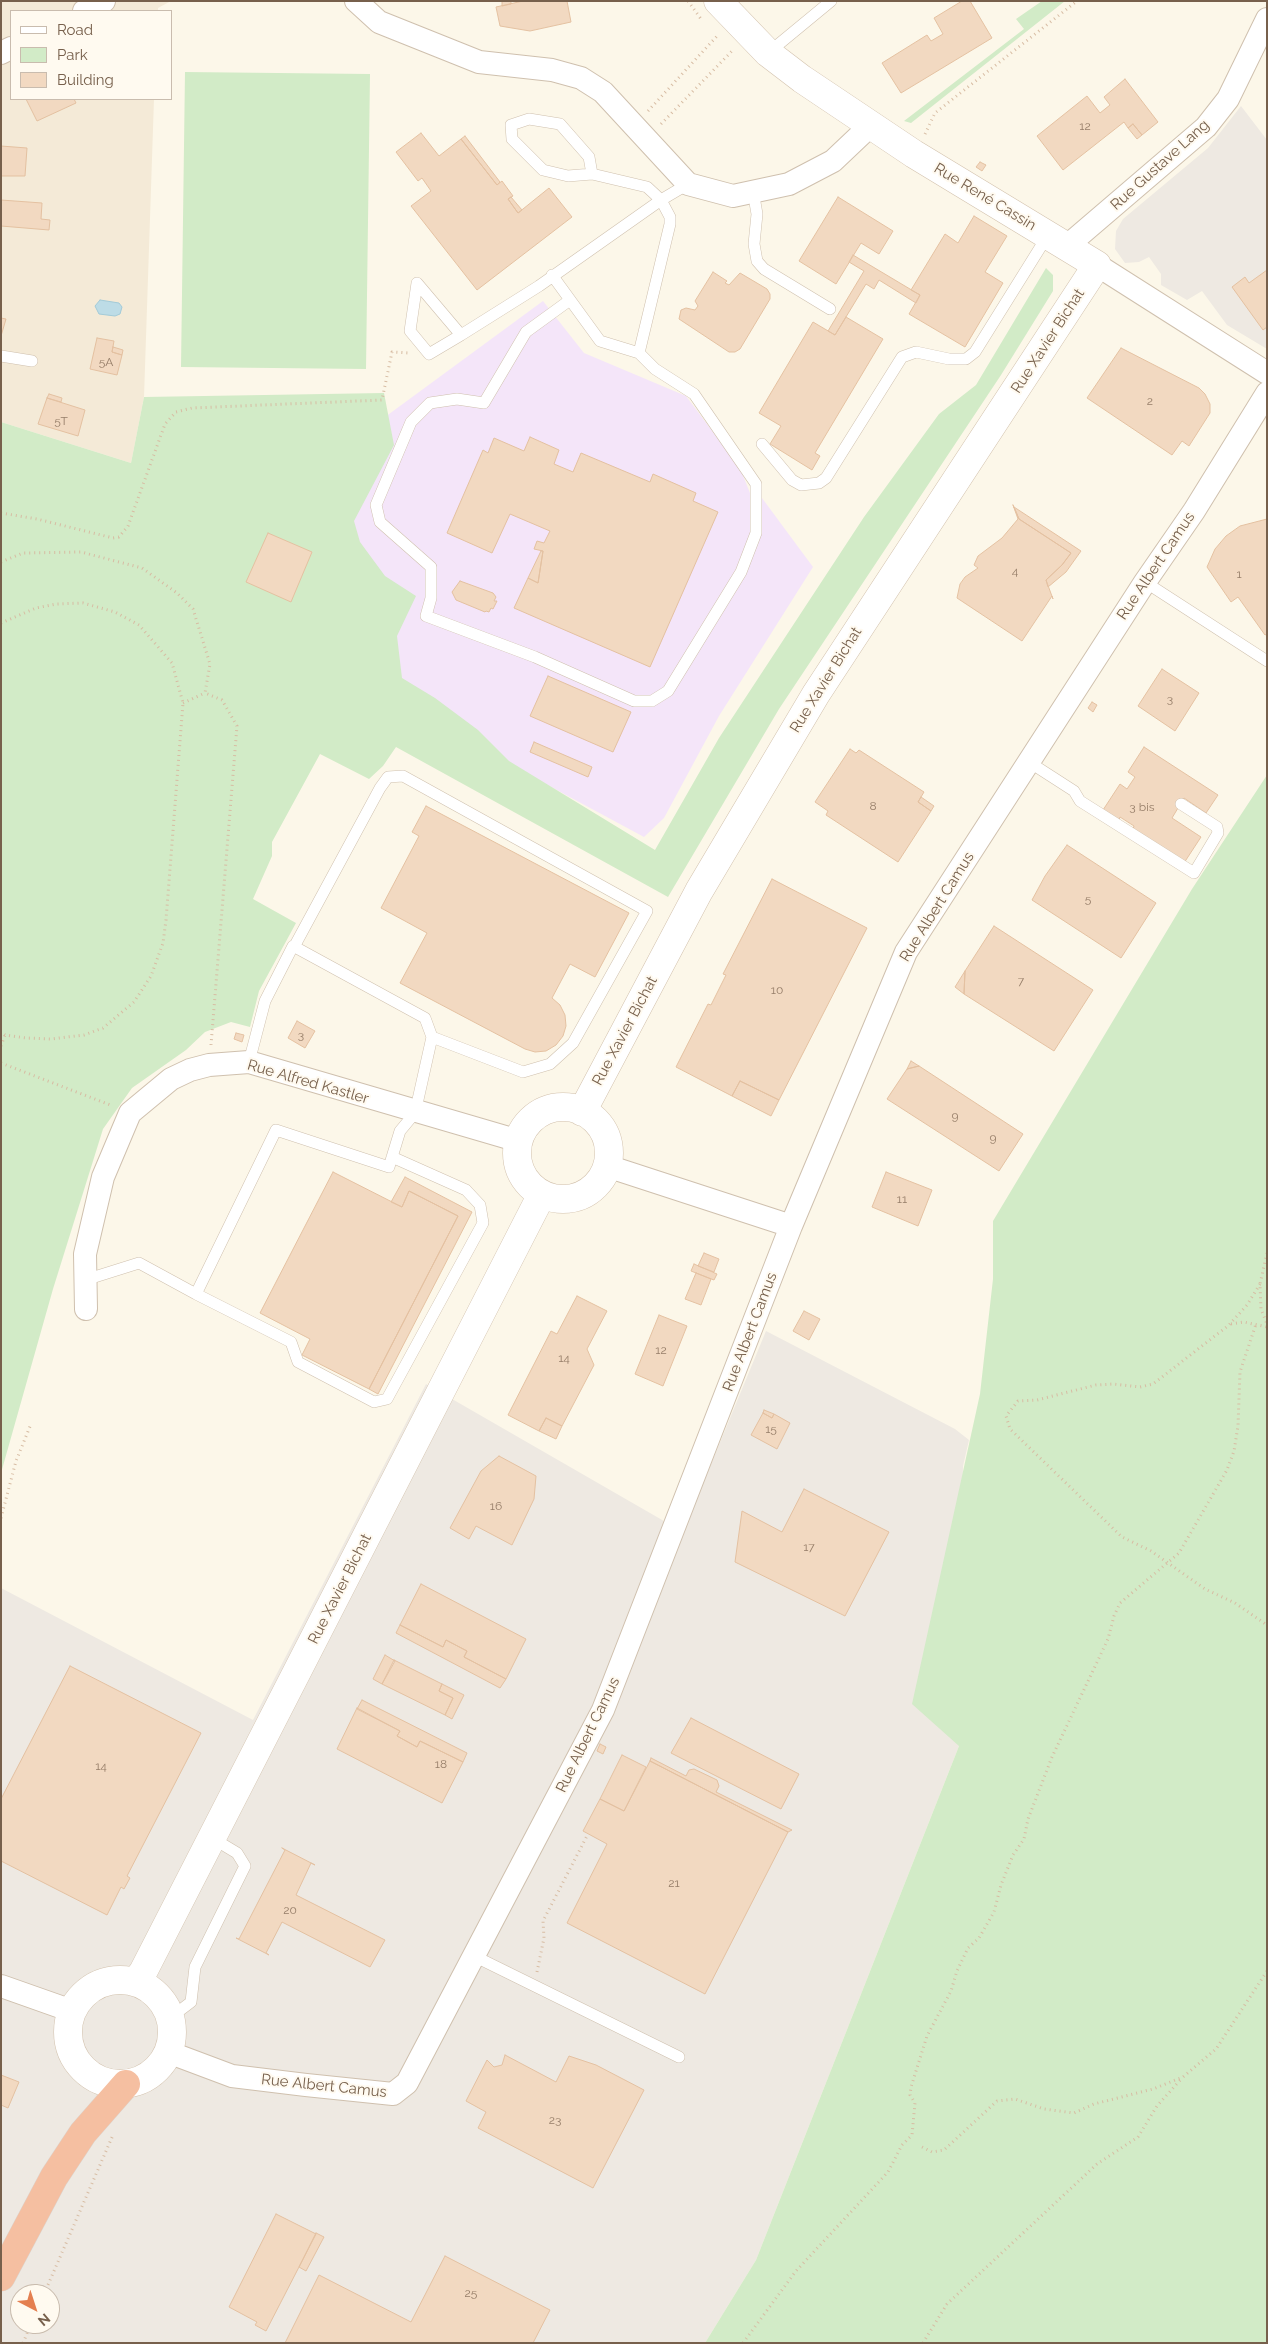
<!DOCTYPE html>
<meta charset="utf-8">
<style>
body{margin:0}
#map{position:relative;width:1268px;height:2344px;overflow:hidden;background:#fcf7e9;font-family:Raleway,sans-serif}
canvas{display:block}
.frame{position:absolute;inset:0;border:2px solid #77604c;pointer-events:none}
.legend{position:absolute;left:10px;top:10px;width:162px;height:90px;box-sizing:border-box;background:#fffaf0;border:1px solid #c9bcae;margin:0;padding:6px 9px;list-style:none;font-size:15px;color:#77604c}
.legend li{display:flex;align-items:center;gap:10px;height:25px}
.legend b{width:25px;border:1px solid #c9bcae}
.north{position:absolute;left:10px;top:2284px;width:50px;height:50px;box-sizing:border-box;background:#fffaf0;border:1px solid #c9bcae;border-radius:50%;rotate:140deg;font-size:14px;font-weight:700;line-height:20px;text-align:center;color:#77604c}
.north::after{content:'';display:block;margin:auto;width:18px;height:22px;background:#e47f50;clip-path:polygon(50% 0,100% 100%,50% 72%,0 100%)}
</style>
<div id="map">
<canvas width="1268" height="2344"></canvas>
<div class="frame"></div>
<ul class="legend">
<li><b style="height:6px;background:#fff"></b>Road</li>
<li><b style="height:14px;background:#d2ebc7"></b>Park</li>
<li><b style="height:14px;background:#f2d9c1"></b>Building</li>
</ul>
<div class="north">N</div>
</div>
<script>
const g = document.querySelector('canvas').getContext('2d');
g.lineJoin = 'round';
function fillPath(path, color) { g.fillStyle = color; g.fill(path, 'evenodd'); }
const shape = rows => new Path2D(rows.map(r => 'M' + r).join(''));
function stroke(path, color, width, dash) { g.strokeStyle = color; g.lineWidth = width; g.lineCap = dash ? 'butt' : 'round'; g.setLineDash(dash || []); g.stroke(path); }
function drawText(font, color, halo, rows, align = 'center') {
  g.font = font + ' Raleway,sans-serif'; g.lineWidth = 4; g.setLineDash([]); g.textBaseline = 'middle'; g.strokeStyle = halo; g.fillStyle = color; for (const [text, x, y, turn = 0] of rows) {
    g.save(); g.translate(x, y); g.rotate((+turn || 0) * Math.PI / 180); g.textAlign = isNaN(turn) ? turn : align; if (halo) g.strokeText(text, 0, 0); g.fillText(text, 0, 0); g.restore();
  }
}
const residential = shape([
 [1,1,171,1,158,8,158,11,11,11,11,99,154,99,144,397,131,463,1,422]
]);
const industrial = shape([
 [1241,106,1267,140,1267,349,1227,325,1202,291,1187,300,1161,285,1161,274,1149,257,1139,262,1125,263,1115,249,1116,231,1123,219,1208,148],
 [766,1331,955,1429,969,1440,963,1466,959,1746,756,2260,705,2343,1,2343,1,1588,253,1720,426,1384,683,1532],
 [20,2294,50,2294,50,2324,20,2324]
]);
const education = shape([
 [543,301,584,353,686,396,740,468,750,493,762,498,813,567,719,716,664,818,644,837,501,760,178,569]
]);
const green = shape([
 [1042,1,1065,1,911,123,904,121,1024,29,1016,19],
 [185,72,370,74,366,369,181,367],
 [1046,268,1053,275,1053,291,1001,375,779,709,668,897,396,747,383,766,369,779,320,754,272,842,272,856,253,899,296,923,259,991,250,1027,231,1022,205,1032,186,1050,132,1088,103,1129,53,1289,1,1473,1,422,131,463,144,397,384,393,394,445,354,521,360,542,385,576,416,596,397,636,402,678,435,698,478,730,509,761,655,850,719,738,864,517,939,414,976,385],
 [1267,775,1267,2343,705,2343,756,2260,959,1746,912,1704,980,1394,993,1279,993,1221,1192,889]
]);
const water = shape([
 [100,300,119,303,122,307,120,314,115,316,99,314,95,306,100,300]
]);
const building = shape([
 [502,1,511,1,511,4,502,6,502,1],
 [523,1,567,1,571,22,530,31,500,26,496,7,523,1],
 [962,1,970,1,992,38,901,93,882,63,927,35,931,41,943,34,934,18,962,1],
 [1125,79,1158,122,1142,135,1133,124,1128,128,1124,122,1063,170,1037,136,1087,96,1100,113,1110,105,1104,97,1125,79],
 [26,99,74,99,76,103,37,121,26,99],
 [1133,124,1142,135,1137,139,1128,128,1133,124],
 [421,133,439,156,461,139,497,185,502,181,513,196,508,199,518,213,549,188,572,217,477,290,411,206,431,191,422,178,418,181,396,152,421,133],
 [465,136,500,182,497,185,461,139,465,136],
 [1,146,27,148,25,176,1,176,1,146],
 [980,162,986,165,982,171,976,167,980,162],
 [511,197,522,210,518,213,508,199,511,197],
 [838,197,893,231,879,254,861,243,836,284,799,261,838,197],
 [1,200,42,203,41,219,50,220,49,230,1,226,1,200],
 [974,216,1007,236,985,272,1003,283,965,347,909,314,920,295,911,290,945,234,958,243,974,216],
 [853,255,920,295,916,303,879,280,874,289,866,284,835,335,828,331,864,271,849,262,853,255],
 [1267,270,1267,327,1263,330,1232,287,1245,277,1249,283,1267,270],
 [713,272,727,281,725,283,729,285,740,273,767,289,770,294,770,299,740,349,735,352,729,352,679,319,681,310,686,308,695,310,698,306,695,301,713,272],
 [846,317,883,339,815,453,820,456,812,470,770,444,781,426,759,413,813,322,835,335,846,317],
 [1,318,6,319,1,336,1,318],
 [97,338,114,341,112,352,122,355,117,375,90,369,97,338],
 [113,347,123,350,122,355,112,352,113,347],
 [1121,348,1199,388,1205,394,1210,404,1210,413,1189,446,1182,441,1172,455,1087,398,1121,348],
 [49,394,62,398,61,402,47,398,49,394],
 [47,398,85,410,78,436,38,424,47,398],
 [530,437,559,450,554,464,573,472,581,453,650,482,653,474,696,493,693,501,718,512,650,667,514,608,528,578,538,583,543,551,534,549,537,541,544,543,550,531,510,514,492,553,447,533,483,450,488,453,494,438,524,451,530,437],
 [1013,505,1019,519,1071,553,1062,565,1046,580,1053,599,1052,596,1022,641,957,598,960,584,965,577,978,568,974,565,978,556,1002,538,1018,519,1013,505],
 [1014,507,1081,551,1066,572,1048,587,1046,580,1062,565,1071,553,1019,519,1014,507],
 [1267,519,1267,634,1265,635,1238,597,1231,602,1207,567,1215,549,1226,536,1240,526,1267,519],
 [268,533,312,552,291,602,246,582,268,533],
 [541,551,543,551,538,583,528,578,541,551],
 [460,581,493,593,496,597,494,601,497,601,493,609,491,608,489,612,486,611,485,612,456,600,452,592,460,581],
 [1162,669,1199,693,1175,731,1138,706,1162,669],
 [548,676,631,712,613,752,530,716,548,676],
 [1092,702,1097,705,1093,712,1088,708,1092,702],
 [534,742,592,767,588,777,530,752,534,742],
 [1144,747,1218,795,1206,813,1184,798,1172,818,1201,837,1184,863,1133,829,1134,826,1120,817,1119,820,1103,810,1120,784,1127,789,1135,777,1128,772,1144,747],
 [850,749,856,753,859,750,924,792,918,802,931,811,898,862,826,815,828,811,815,802,850,749],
 [921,797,934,806,931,811,918,802,921,797],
 [426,806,629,913,595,977,570,964,552,998,560,1005,565,1015,566,1026,563,1036,556,1045,546,1051,535,1052,525,1049,400,983,427,933,381,908,419,836,412,832,426,806],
 [1067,845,1156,903,1121,958,1032,900,1045,876,1067,845],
 [772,879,867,928,779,1100,740,1081,732,1096,676,1067,708,1004,711,1005,726,975,723,974,772,879],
 [994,926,1093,990,1054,1051,964,994,965,971,994,926],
 [965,971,964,994,955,987,965,971],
 [297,1021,315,1031,305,1048,288,1038,297,1021],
 [236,1033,244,1035,242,1042,234,1039,236,1033],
 [911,1061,919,1066,907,1069,911,1061],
 [919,1066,1023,1134,999,1171,887,1099,907,1069,919,1066],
 [740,1081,779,1100,771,1116,732,1096,740,1081],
 [333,1172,402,1207,409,1191,458,1216,369,1389,302,1355,310,1339,260,1313,333,1172],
 [886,1172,932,1190,918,1226,872,1207,886,1172],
 [405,1177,472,1212,378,1394,369,1389,458,1216,409,1191,402,1207,391,1202,405,1177],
 [704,1253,719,1259,714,1272,698,1266,704,1253],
 [694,1264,717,1274,714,1280,691,1271,694,1264],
 [696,1273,711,1279,701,1305,685,1299,696,1273],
 [577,1296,607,1311,587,1349,594,1365,562,1426,546,1418,539,1431,508,1415,551,1331,557,1334,577,1296],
 [804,1311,820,1319,809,1340,793,1331,804,1311],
 [659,1315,687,1326,663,1386,635,1374,659,1315],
 [764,1410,774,1414,772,1418,763,1413,764,1410],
 [763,1413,772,1418,774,1414,790,1423,777,1449,751,1435,763,1413],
 [546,1418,562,1426,556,1439,539,1431,546,1418],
 [499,1456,536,1476,534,1499,512,1545,476,1526,469,1539,450,1528,481,1471,499,1456],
 [804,1489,889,1532,845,1616,735,1562,742,1511,782,1532,804,1489],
 [421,1584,526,1639,506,1679,464,1657,467,1651,446,1640,443,1647,400,1625,421,1584],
 [400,1625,443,1647,446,1640,467,1651,464,1657,506,1679,500,1688,396,1633,400,1625],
 [385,1655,395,1661,382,1684,373,1679,385,1655],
 [394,1660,442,1684,439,1691,453,1698,445,1715,382,1684,394,1660],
 [70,1666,201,1733,127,1876,130,1878,124,1889,121,1887,107,1915,1,1861,1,1799,70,1666],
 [442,1684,464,1695,452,1719,445,1715,453,1698,439,1691,442,1684],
 [362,1700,467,1753,463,1762,420,1741,417,1747,397,1736,400,1731,357,1709,362,1700],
 [357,1708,400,1731,397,1736,417,1747,420,1741,463,1762,442,1803,337,1749,357,1708],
 [691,1718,799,1774,781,1809,671,1753,691,1718],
 [600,1744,606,1747,603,1754,597,1751,600,1744],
 [622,1755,646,1767,624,1811,600,1799,622,1755],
 [651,1758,686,1776,689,1770,694,1769,717,1780,719,1786,716,1792,792,1830,788,1832,650,1761,651,1758],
 [650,1761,788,1832,705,1994,567,1923,607,1844,583,1831,600,1799,624,1811,650,1761],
 [282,1848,315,1865,311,1863,296,1895,385,1940,370,1967,282,1922,266,1953,269,1955,236,1938,239,1939,285,1850,282,1848],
 [505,2055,556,2082,569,2056,596,2065,644,2090,593,2188,478,2128,486,2112,466,2101,487,2060,494,2067,502,2065,505,2055],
 [1,2075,19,2082,8,2108,1,2105,1,2075],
 [276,2214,316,2234,266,2331,255,2325,257,2322,229,2307,276,2214],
 [316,2233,324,2237,306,2271,299,2267,316,2233],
 [445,2256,550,2310,533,2343,285,2343,319,2275,411,2322,445,2256]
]);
const path = shape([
 [688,1,701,19],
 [648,111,718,35],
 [661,124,733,50],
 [925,134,935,113,1077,1],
 [1,513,37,519,113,538,119,537,128,526,165,424,176,412,192,408,382,400,392,352,409,353],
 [1,562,23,553,81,552,142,568,177,593,193,609,210,664,205,693,222,700,237,726,211,1045],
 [1,623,36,608,56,604,83,603,115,612,139,625,172,663,183,703,166,920,163,943,151,976,134,1002,103,1028,84,1035,51,1039,26,1038,5,1035,1,1032],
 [183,703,205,693],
 [1,1046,5,1035],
 [1,1063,113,1106],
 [1267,1253,1260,1284,1261,1309,1267,1324],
 [1260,1284,1247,1305,1229,1325,1153,1384,1140,1387,1113,1384,1096,1385,1037,1400,1018,1401,1006,1416,1010,1429,1122,1537,1151,1551,1205,1589,1235,1603,1267,1625],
 [1231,1324,1244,1322,1267,1327],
 [1,1518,16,1461,31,1424],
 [537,1972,544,1938,543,1921,588,1834],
 [922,2147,932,2152,944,2150,997,2101,1015,2099,1044,2109,1074,2113,1094,2104,1153,2089,1183,2077,1216,2049,1267,1971],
 [44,2294,113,2135],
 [23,2343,31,2324],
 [743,2343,796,2271,888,2172,902,2145,912,2135,915,2103,910,2095,911,2087,927,2036,951,1991,957,1971,968,1948,979,1938,994,1912,1001,1885,1013,1855,1024,1839,1028,1819,1052,1757,1108,1639,1114,1616,1120,1603,1179,1553,1227,1470,1234,1451,1238,1426,1240,1372,1256,1324],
 [923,2343,947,2304,1097,2164,1138,2137,1157,2106,1182,2078]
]);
const lane = shape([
 [768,53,831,1],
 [753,191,757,214,754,244,757,261,764,269,830,309],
 [552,275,600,341,639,353,670,224,670,217,661,200,647,187,592,174,589,157,560,124,529,119,511,125,512,139,543,170,568,176,592,174],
 [570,300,526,332,484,403,457,399,430,403,411,422,376,505,380,522,431,567,431,598,426,616,535,657,634,701,652,701,668,691,741,572,756,533,756,484,694,394,655,369,639,353],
 [461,335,417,283,410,331,429,354,461,335,539,286,661,200,688,184],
 [1,356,32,361],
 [762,444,792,480,801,485,819,483,826,478,902,357,916,352,949,359,966,359,975,352,1048,235],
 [1145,582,1267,661],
 [1029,762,1074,791,1080,801,1194,873,1218,833,1217,827,1181,804],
 [249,1062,265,1001,293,946,425,1018,432,1037,523,1072,550,1064,573,1043,647,911,403,776,388,777,380,788,294,947],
 [392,1157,466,1190,480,1205,483,1223,387,1399,374,1402,298,1362,291,1342,196,1294,276,1130,389,1167,400,1131,415,1113,432,1037],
 [85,1280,139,1263,196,1294],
 [474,1956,679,2057],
 [170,2018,191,2002,195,1967,245,1866,237,1853,212,1838]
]);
const street = shape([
 [356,1,379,22,479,62,552,70,581,78,603,92,688,184,733,196,789,184,833,161,871,125],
 [84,11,104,1],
 [1,53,11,48],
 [1067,246,1206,127,1228,99,1267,19],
 [1097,265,1267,373],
 [607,1166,791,1226],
 [86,1309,85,1254,103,1177,130,1113,171,1079,190,1070,209,1065,249,1062,519,1141],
 [1,1986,72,2011],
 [168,2052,232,2076,306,2085,393,2094,407,2083,603,1710,791,1226,906,952,1145,582,1194,511,1267,393]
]);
const secondary = shape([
 '517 1153a46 46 0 1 1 92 0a46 46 0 1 1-92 0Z',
 [582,1112,699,891,816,694,1097,265,914,154,802,79,768,53,718,1],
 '68 2032a52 52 0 1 1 104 0a52 52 0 1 1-104 0Z',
 [135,1982,143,1972,542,1194]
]);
const highway = shape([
 [1,2277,54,2177,83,2133,126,2084]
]);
const numberNames = [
 ["12",1085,126],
 ["5A",106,362],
 ["2",1150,401],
 ["5T",61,421],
 ["4",1015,571],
 ["1",1239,574],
 ["3",1170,699],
 ["8",873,806],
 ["3 bis",1142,807],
 ["5",1088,899],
 ["7",1021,981],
 ["10",777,990],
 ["3",301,1035],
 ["9",955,1116],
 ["9",993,1138],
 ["11",902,1199],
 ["12",661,1350],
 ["14",564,1358],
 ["15",771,1429],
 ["16",496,1506],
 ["17",809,1547],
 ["18",441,1764],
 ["14",101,1766],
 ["21",674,1883],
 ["20",290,1910],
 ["23",555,2120],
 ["25",471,2293]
];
const streetNames = [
 ["Rue Gustave Lang",1160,165,-42],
 ["Rue René Cassin",985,197,31],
 ["Rue Xavier Bichat",1048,341,-57],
 ["Rue Albert Camus",1156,566,-56],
 ["Rue Xavier Bichat",826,680,-58],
 ["Rue Albert Camus",937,907,-58],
 ["Rue Xavier Bichat",625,1031,-62],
 ["Rue Alfred Kastler",308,1082,16],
 ["Rue Albert Camus",750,1332,-69],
 ["Rue Xavier Bichat",340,1589,-63],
 ["Rue Albert Camus",588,1735,-64],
 ["Rue Albert Camus",324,2086,6]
];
fillPath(residential, '#f4ead7');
fillPath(industrial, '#eee9e2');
fillPath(education, '#f4e5f9');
fillPath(green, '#d2ebc7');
fillPath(water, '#bddce6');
stroke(water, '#a3cbd8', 1);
fillPath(building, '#f2d9c1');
stroke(building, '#e4c1a1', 1);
stroke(lane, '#cfc0ae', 12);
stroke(street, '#cfc0ae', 24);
stroke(secondary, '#d2c1ac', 29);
stroke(highway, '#dcd6d0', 29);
stroke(path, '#d7bca3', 3, [1, 4]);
stroke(lane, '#fff', 11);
stroke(street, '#fff', 22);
stroke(secondary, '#fff', 28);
stroke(highway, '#f5bfa1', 28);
drawText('12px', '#967e69', null, numberNames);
drawText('15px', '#77604c', '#fffaf0', streetNames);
</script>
